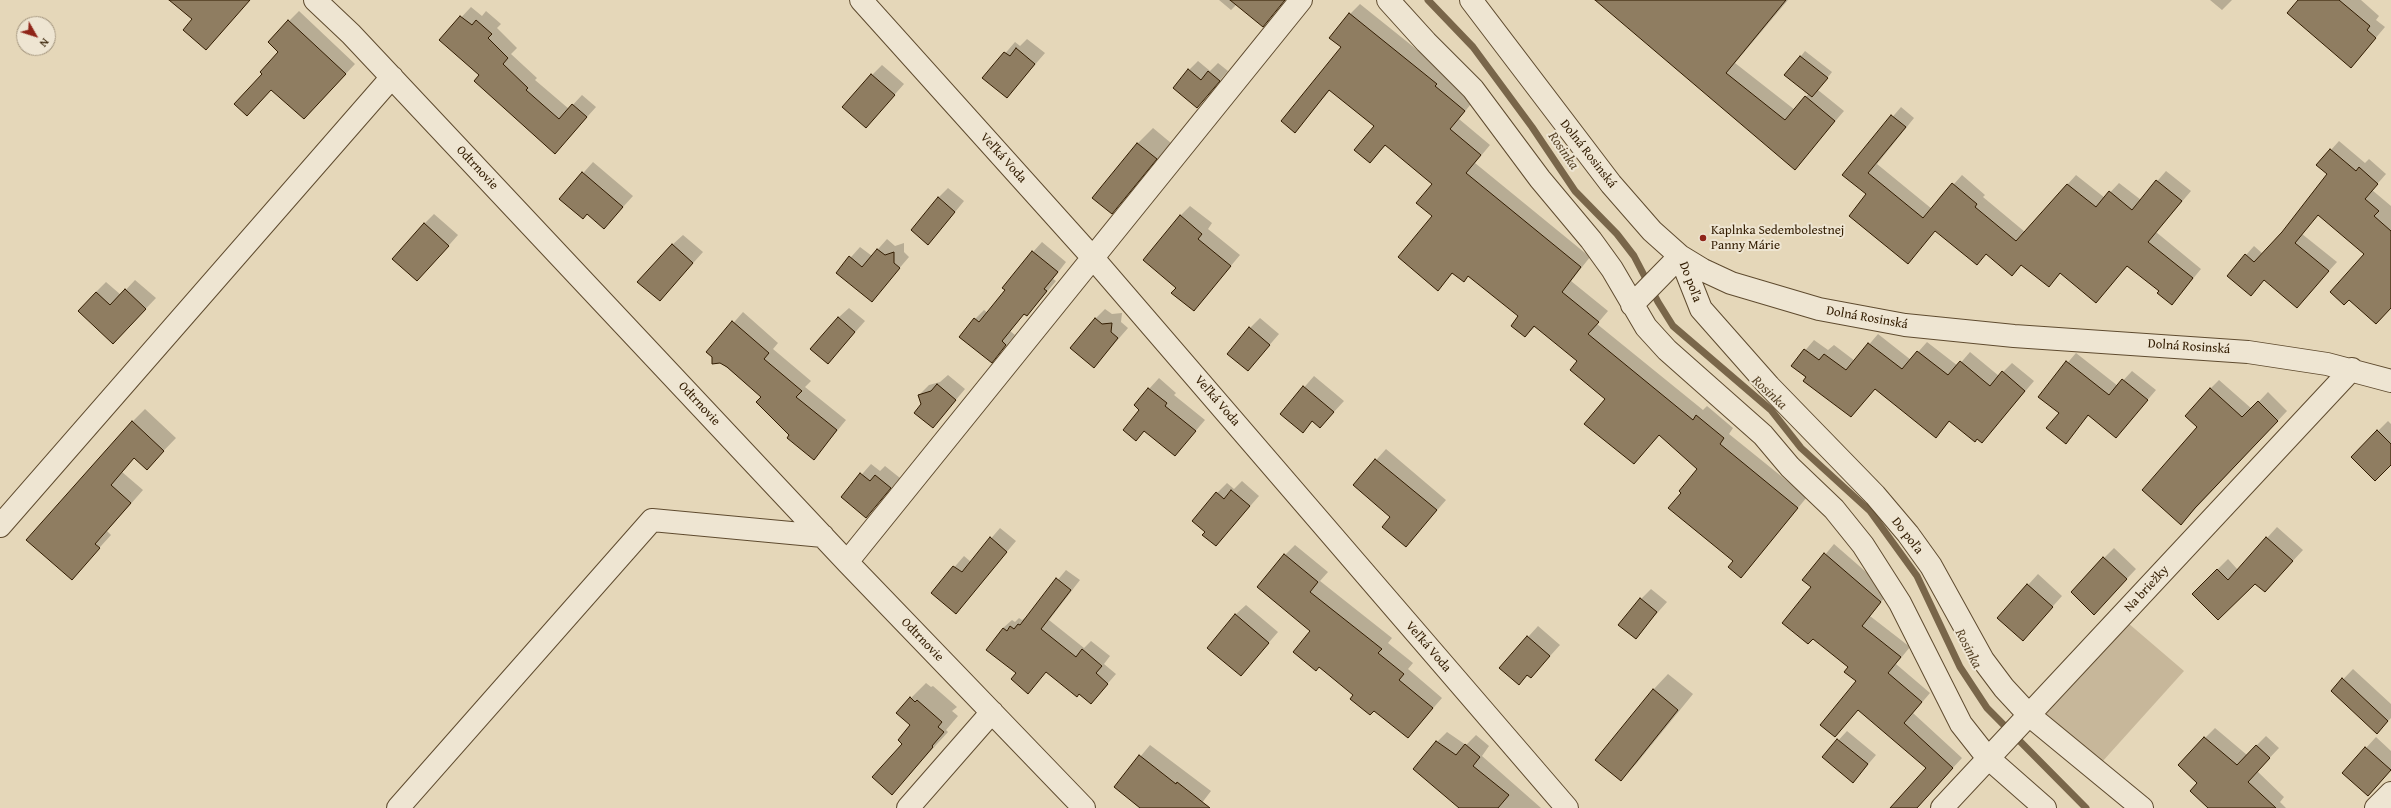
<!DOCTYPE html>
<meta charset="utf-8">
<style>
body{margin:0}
#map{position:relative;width:2391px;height:808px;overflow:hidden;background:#e5d7b9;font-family:"Gentium Book Plus",serif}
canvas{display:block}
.north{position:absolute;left:16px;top:16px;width:40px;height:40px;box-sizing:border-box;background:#eee5d2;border:1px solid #a3957e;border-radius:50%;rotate:129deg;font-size:11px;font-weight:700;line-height:16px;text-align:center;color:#321c01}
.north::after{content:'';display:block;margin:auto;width:14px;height:18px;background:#8f2418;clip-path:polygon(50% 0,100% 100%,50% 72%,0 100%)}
</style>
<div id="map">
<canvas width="2391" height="808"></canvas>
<div class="north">N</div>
</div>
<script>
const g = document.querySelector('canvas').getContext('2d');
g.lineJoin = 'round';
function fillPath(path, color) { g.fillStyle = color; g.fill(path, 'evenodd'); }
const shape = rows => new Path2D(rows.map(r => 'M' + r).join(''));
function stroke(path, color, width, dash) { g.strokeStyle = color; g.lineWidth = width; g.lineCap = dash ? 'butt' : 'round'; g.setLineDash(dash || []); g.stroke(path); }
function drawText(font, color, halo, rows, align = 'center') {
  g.font = font + ' "Gentium Book Plus",serif'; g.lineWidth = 4; g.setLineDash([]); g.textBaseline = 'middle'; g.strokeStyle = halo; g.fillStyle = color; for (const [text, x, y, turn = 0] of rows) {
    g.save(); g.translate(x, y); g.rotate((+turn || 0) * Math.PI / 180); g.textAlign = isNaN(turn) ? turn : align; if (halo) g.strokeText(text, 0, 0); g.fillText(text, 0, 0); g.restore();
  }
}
const green = shape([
 [2128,623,2184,671,2102,762,2044,713]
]);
const shadow = shape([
 [1219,0,1285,0,1263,25,1237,4,1231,10],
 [1596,0,1788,0,1735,63,1795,110,1809,93,1786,75,1805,51,1832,72,1818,90,1844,111,1795,168],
 [2210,0,2232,0,2222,10],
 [2299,0,2361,0,2379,16,2376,20,2385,27,2351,67],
 [1360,4,1446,73,1444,76,1474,100,1459,119,1490,145,1475,163,1590,257,1571,281,1608,311,1597,324,1703,410,1707,406,1733,428,1729,434,1807,497,1741,577,1699,469,1660,434,1634,463,1606,399,1578,361,1536,326,1525,336,1520,316,1469,275,1454,272,1438,290,1433,184,1386,145,1370,162,1375,126,1331,89,1295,131,1342,47,1350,14],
 [471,7,482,16,486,11,501,24,497,28,517,48,511,54,537,78,535,80,569,109,582,95,596,107,555,153,481,75,440,40],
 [299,11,355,64,314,108,279,52,289,21],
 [1027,39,1045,53,1007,97,984,78,1015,42,1020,46],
 [1198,61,1210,71,1218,63,1228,71,1197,107,1189,70],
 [882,65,904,84,866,127,872,75],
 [1901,107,1914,118,1877,164,1932,209,1962,175,1985,195,1983,197,2025,232,2076,175,2105,198,2119,183,2141,200,2166,171,2191,191,2156,232,2201,269,2172,304,2160,290,2128,265,2096,302,2061,273,2049,286,2022,265,2012,274,1986,253,1936,230,1908,262,1868,194,1844,174],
 [1153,128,1171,143,1127,197,1112,212,1094,198,1138,143],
 [2339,141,2365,163,2369,159,2386,174,2372,190,2391,206,2391,307,2365,253,2318,214,2302,234,2337,262,2297,306,2246,255,2254,246,2263,254,2283,232,2329,174,2331,150],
 [593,162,633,196,604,228,587,213,561,198],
 [948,188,964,201,938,233,938,198],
 [1190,206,1212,223,1208,229,1240,255,1194,310,1177,288,1180,216],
 [434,214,458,235,427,270,424,224],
 [683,235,703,252,660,300,672,245],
 [887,239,895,246,904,243,904,252,909,257,872,300,837,273,860,247,872,256],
 [1042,242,1066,262,1053,279,1056,281,1036,305,1027,315,1025,313,1010,331,1015,335,992,362,975,319,984,310,988,313,1033,252],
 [135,280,156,298,113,343,96,292,106,282,121,295],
 [849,308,865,321,828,363,838,318],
 [1105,309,1112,314,1122,313,1121,322,1128,328,1094,367,1095,319],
 [743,312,778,343,773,349,811,381,805,387,846,420,814,459,790,435,762,397,708,352],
 [1260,318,1279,334,1248,370,1250,328],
 [1878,334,1911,360,1927,342,1958,366,1970,352,1999,376,2012,363,2034,381,1982,442,1950,421,1936,436,1875,389,1851,416,1792,366,1814,340,1828,350,1834,345,1855,361],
 [2076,353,2118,386,2132,371,2156,390,2116,437,2089,415,2065,442,2060,413,2039,396],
 [948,375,965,389,933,427,919,395,929,385,940,382],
 [1314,376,1344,401,1320,427,1313,421,1303,431,1281,414],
 [1159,378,1176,393,1174,395,1205,420,1175,455,1145,431,1136,439,1140,410,1149,389],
 [2219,380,2252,409,2268,392,2287,411,2181,524,2199,427,2210,389],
 [145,409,176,438,147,468,135,457,122,472,143,490,107,531,111,535,72,578,132,422],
 [2388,421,2391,424,2391,463,2352,457],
 [1386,449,1446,500,1406,546,1392,516,1354,485],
 [871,464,880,471,885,466,900,478,866,517,842,497],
 [1242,481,1259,496,1216,545,1206,532,1217,493,1227,483,1234,489],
 [2277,527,2303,550,2265,591,2255,582,2193,594,2228,559,2238,570],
 [1000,528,1016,541,956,612,932,593,964,556,971,562],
 [1834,544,1889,592,1870,616,1910,647,1896,664,1930,693,1913,713,1962,758,1916,808,1891,808,1927,768,1859,709,1835,736,1857,681,1813,587,1804,580],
 [1295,545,1328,572,1320,581,1392,638,1388,643,1413,663,1408,669,1442,698,1408,737,1355,695,1311,631,1285,555],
 [2114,548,2136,569,2104,603,2104,558],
 [1066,570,1080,580,1049,620,1084,648,1091,641,1110,656,1104,664,1116,674,1091,703,1046,672,1037,683,1018,673,1003,628,1012,620,1015,622,1019,618,1022,620,1028,616],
 [2038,574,2062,596,2023,640,1998,618],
 [1651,589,1667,602,1635,638,1641,599],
 [1246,605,1278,632,1241,675,1235,615],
 [1538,626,1560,645,1531,677,1528,674,1519,684,1500,668],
 [2353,669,2391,704,2391,718,2377,732,2332,691],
 [1668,674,1693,694,1636,764,1621,780,1653,690],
 [926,683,931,687,933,686,957,707,952,711,958,716,946,730,948,732,892,793,903,743,912,725,911,698],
 [2215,728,2247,755,2266,736,2279,748,2257,771,2284,797,2280,802,2286,808,2210,808,2199,783,2205,738],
 [1847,731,1876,755,1853,782,1823,757],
 [1447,732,1466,745,1476,735,1489,746,1482,756,1541,808,1460,808,1437,742],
 [2376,737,2391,751,2391,769,2378,784,2366,748],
 [1150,745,1211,791,1198,808,1140,808,1115,787]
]);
const stream = shape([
 [1428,0,1473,47,1532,127,1575,191,1617,234,1634,256,1658,302,1673,326,1771,410,1801,448,1870,511,1917,576,1960,667,1987,708,2086,808]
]);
const building = shape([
 [169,0,250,0,206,50,183,30,192,19,169,0],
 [1230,0,1285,0,1263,27,1230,0],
 [1595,0,1786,0,1726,73,1785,120,1805,96,1835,121,1795,170,1595,0],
 [2298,0,2339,0,2370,26,2367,30,2376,38,2351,68,2287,13,2298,0],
 [1349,13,1437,84,1435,86,1465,111,1450,129,1481,155,1466,173,1581,267,1562,292,1599,322,1588,334,1693,420,1696,415,1724,438,1720,444,1798,508,1741,578,1728,567,1733,561,1668,508,1681,493,1679,491,1697,469,1659,435,1634,464,1584,424,1605,399,1570,370,1577,361,1534,326,1525,337,1511,326,1518,316,1468,276,1464,282,1452,273,1438,291,1398,257,1432,216,1416,203,1432,184,1385,145,1370,163,1354,150,1374,126,1329,90,1295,133,1281,121,1341,47,1329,38,1349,13],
 [460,16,472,25,476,20,492,34,488,38,508,58,503,64,528,88,526,90,559,119,572,104,587,117,555,154,474,81,479,75,439,40,460,16],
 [288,20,346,74,304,119,271,90,247,116,234,104,262,74,260,72,278,52,268,42,288,20],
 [1016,48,1035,64,1007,98,982,78,1004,52,1010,56,1016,48],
 [1800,56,1828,78,1812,97,1784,75,1800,56],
 [1188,69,1201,80,1208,71,1220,81,1197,108,1173,88,1188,69],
 [871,74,895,95,866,128,842,107,871,74],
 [1891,115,1906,127,1868,173,1923,218,1952,183,1977,204,1975,207,2016,241,2067,184,2096,207,2109,191,2132,210,2156,180,2182,201,2148,242,2193,278,2172,305,2157,293,2159,291,2127,266,2096,303,2060,273,2049,287,2021,265,2012,276,1986,254,1977,265,1935,231,1908,264,1849,216,1866,194,1842,175,1891,115],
 [1137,143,1157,159,1112,214,1092,198,1137,143],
 [2330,149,2356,171,2359,167,2378,184,2365,199,2379,211,2374,216,2391,231,2391,308,2376,324,2349,300,2344,305,2330,292,2364,254,2318,215,2295,243,2329,271,2297,308,2264,280,2251,296,2227,276,2245,254,2254,262,2282,232,2327,174,2316,165,2330,149],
 [582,172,623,207,604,229,587,214,583,219,559,199,582,172],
 [938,197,955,212,928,245,911,230,938,197],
 [1180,215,1202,234,1198,239,1231,266,1194,311,1171,293,1176,288,1143,260,1180,215],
 [424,223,449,246,417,281,392,259,424,223],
 [672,244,693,263,660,301,637,282,672,244],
 [877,249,885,255,894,252,894,263,900,268,872,302,836,273,849,256,862,267,877,249],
 [1032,251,1058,272,1044,289,1047,291,1027,316,1024,314,1002,341,1006,345,992,363,959,337,974,318,979,322,1005,290,1002,288,1032,251],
 [125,289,146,309,113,344,78,311,96,292,110,305,125,289],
 [838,317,855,332,828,364,810,349,838,317],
 [1095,318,1102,324,1112,323,1111,332,1118,338,1094,368,1070,348,1095,318],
 [732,321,769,353,764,359,802,391,796,397,837,430,814,460,787,438,789,435,756,402,761,397,727,367,720,363,712,364,712,357,706,352,732,321],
 [1249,327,1270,345,1248,371,1227,354,1249,327],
 [1868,343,1902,369,1917,351,1948,375,1960,361,1990,386,2002,371,2025,391,1982,443,1977,439,1975,442,1949,421,1936,438,1875,389,1851,417,1803,381,1806,377,1791,366,1804,349,1819,360,1824,354,1846,370,1868,343],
 [2066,361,2109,395,2122,379,2148,400,2116,438,2088,415,2066,444,2046,428,2059,413,2038,397,2066,361],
 [937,384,956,400,933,428,914,413,921,404,918,395,931,391,937,384],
 [1303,386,1334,412,1320,428,1312,421,1303,433,1280,414,1303,386],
 [1148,388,1167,403,1165,406,1196,431,1175,456,1144,431,1136,441,1123,430,1139,410,1134,405,1148,388],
 [2210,388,2242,417,2258,401,2278,421,2195,508,2181,525,2142,490,2197,427,2185,416,2210,388],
 [132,421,164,451,147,470,134,458,111,485,131,503,95,544,100,548,72,580,26,540,132,421],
 [2377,430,2391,444,2391,465,2375,481,2351,457,2377,430],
 [1375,459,1437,510,1406,547,1382,527,1390,517,1353,485,1375,459],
 [860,473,870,481,875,475,891,488,866,518,841,497,860,473],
 [1231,490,1250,506,1216,546,1202,535,1205,532,1192,521,1216,492,1224,499,1231,490],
 [990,537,1007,552,956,614,931,593,953,566,962,572,990,537],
 [2266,537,2293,561,2265,592,2255,584,2218,620,2192,594,2217,569,2228,580,2266,537],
 [1824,553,1881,602,1862,626,1901,657,1888,673,1922,702,1904,723,1953,768,1917,808,1890,808,1926,768,1858,710,1835,737,1820,725,1856,681,1844,672,1848,667,1813,639,1808,644,1782,623,1811,587,1802,580,1824,553],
 [1284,554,1318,582,1310,592,1382,649,1378,653,1404,674,1399,680,1433,708,1408,738,1374,711,1370,715,1350,699,1353,695,1319,667,1316,671,1293,652,1310,631,1257,587,1284,554],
 [2103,557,2127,579,2094,615,2071,592,2103,557],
 [1056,578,1071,590,1041,629,1076,657,1082,649,1102,666,1096,673,1108,684,1091,704,1079,694,1077,697,1046,672,1028,694,1011,679,1016,673,986,650,1003,628,1007,631,1010,626,1014,629,1018,624,1020,625,1056,578],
 [2027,584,2053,607,2023,641,1997,618,2027,584],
 [1640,598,1657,612,1636,639,1618,625,1640,598],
 [1235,614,1269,643,1241,676,1207,648,1235,614],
 [1527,636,1550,656,1531,678,1527,675,1519,685,1499,668,1527,636],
 [2342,678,2388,721,2377,734,2331,691,2342,678],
 [1653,689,1678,710,1621,781,1595,760,1653,689],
 [910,697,915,702,917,700,942,722,938,727,944,732,932,746,933,747,892,795,872,777,902,744,898,740,910,725,896,713,910,697],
 [2204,737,2237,765,2256,745,2270,758,2248,782,2276,808,2208,808,2190,791,2197,783,2178,765,2204,737],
 [1837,739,1868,764,1853,783,1822,757,1837,739],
 [1436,741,1456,755,1465,744,1480,757,1473,766,1509,795,1498,808,1459,808,1413,769,1436,741],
 [2365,747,2391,770,2368,796,2342,773,2365,747],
 [1139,755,1176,784,1177,782,1210,808,1140,808,1114,787,1139,755]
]);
const street = shape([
 [315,0,351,34,847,562,1084,808],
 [861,0,1093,258,1567,808],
 [1388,0,1426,42,1473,89,1540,179,1591,240,1612,269,1646,327,1667,350,1763,435,1790,467,1834,509,1863,545,1900,603,1961,724,1987,757,2045,808],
 [1471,0,1611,184,1652,231,1680,256,1703,270,1731,283,1819,309,1905,325,2014,336,2248,352,2327,364,2391,381],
 [1632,305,1680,256,1701,309,1769,386,1875,495,1908,534,1931,566,1983,660,2004,688,2029,715,2142,808],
 [0,526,392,77],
 [847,562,1301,0],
 [398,808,652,520,823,536],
 [908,808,992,712],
 [1942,808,2352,369],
 [2376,808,2391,793]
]);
const markers = [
 [1703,238,4,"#8f2418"]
];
const streetNames = [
 ["Dolná Rosinská",1588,154,52],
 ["Veľká Voda",1003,158,48],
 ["Odtrnovie",477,168,47],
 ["Do poľa",1690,282,69],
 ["Dolná Rosinská",1867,318,10],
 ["Dolná Rosinská",2189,347,4],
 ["Veľká Voda",1217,401,49],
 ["Odtrnovie",699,404,47],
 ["Do poľa",1907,536,52],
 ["Na briežky",2147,589,-47],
 ["Odtrnovie",922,640,46],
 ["Veľká Voda",1428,647,49]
];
const poiNames = [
 ["Kaplnka Sedembolestnej",1711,231],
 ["Panny Márie",1711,246]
];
const waterNames = [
 ["Rosinka",1563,151,55],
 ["Rosinka",1769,393,43],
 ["Rosinka",1968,649,63]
];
fillPath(green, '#c7b79a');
fillPath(shadow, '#0003');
stroke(stream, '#79664a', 7);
fillPath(building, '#8f7d61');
stroke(building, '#321c01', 1);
stroke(street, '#5f4b2f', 24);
stroke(street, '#eee5d2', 22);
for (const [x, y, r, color] of markers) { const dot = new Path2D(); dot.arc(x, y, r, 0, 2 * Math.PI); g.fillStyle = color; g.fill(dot); stroke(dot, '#eee5d2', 1.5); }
drawText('13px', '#321c01', '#eee5d2', streetNames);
drawText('13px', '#321c01', '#eee5d2', poiNames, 'left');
drawText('italic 14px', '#5b472b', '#eee5d2', waterNames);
</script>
